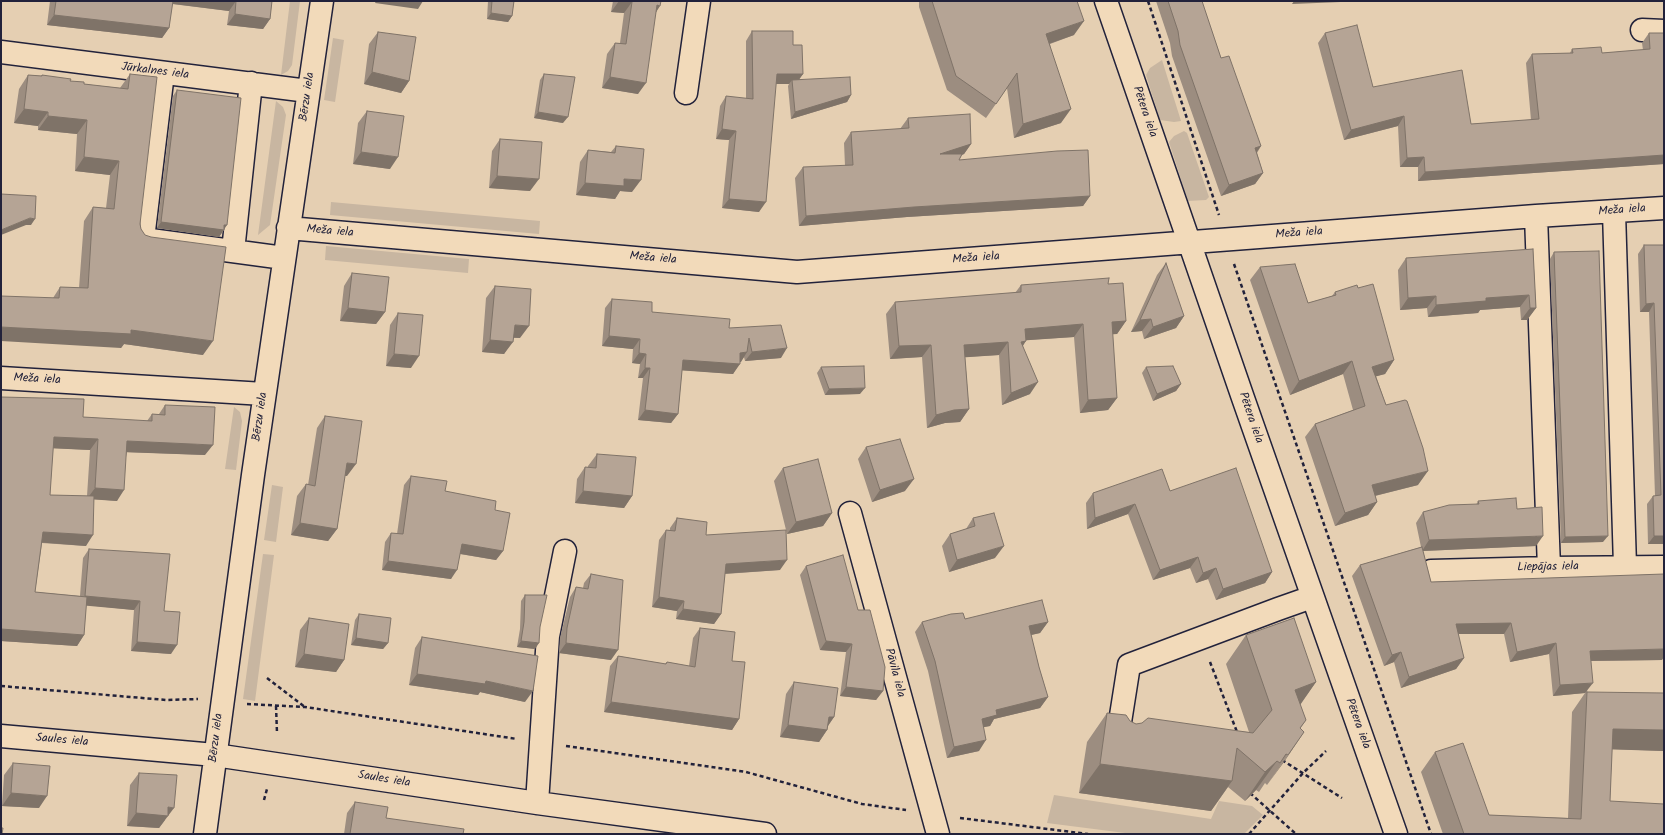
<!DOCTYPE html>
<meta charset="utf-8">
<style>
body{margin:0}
#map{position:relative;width:1665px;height:835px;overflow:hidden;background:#e5cfb2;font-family:Kalam,sans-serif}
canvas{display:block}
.frame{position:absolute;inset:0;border:2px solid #22223b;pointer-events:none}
</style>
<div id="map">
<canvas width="1665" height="835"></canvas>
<div class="frame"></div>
</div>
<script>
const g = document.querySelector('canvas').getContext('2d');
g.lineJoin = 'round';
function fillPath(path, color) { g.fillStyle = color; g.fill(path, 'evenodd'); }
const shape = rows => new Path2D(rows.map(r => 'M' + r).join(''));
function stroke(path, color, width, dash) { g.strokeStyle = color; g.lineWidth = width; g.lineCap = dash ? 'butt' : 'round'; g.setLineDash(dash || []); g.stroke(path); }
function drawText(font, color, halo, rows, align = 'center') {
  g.font = font + ' Kalam,sans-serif'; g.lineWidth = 4; g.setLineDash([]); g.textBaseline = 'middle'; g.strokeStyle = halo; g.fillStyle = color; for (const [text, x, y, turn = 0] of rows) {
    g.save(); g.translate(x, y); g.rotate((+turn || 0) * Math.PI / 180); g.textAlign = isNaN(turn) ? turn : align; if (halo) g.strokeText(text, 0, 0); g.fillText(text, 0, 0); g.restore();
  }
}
const green = shape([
 [290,1,300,1,292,65,288,71,281,75],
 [333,38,344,40,335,102,324,100],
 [1162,60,1181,121,1174,122,1160,120,1146,75,1150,68],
 [276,101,283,107,286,115,270,225,258,235],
 [1184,131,1187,133,1209,197,1206,200,1188,201,1169,142,1174,136],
 [331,202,540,221,539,234,330,215],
 [326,246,469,259,468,273,325,260],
 [234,407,240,412,242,421,236,470,225,469],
 [272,485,283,487,276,542,264,540],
 [263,554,274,555,255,701,243,699],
 [1054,795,1211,819,1219,801,1252,806,1263,815,1244,834,1133,834,1047,823]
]);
const path = shape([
 [1148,1,1219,215],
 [1234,264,1431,834],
 [1210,662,1237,732],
 [267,678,305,707],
 [1,686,166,700,198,699],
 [247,704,305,707,517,739],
 [276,706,277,733],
 [566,746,746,772,862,804,906,810],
 [1282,760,1342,798],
 [1250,793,1296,834],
 [264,800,267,789],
 [960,818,1088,834],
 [1249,834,1303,773,1326,751]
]);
const minor = shape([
 [1106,1,1243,398,1396,834],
 [1642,30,1664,31],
 [1,52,308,91],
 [163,73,143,239,284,258],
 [686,93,699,1],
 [1614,212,1625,566],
 [1536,216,1549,568],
 [288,228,797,272,1536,216,1664,208],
 [233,251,251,83],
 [1,378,264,394],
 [850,513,938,834],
 [1431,571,1549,568,1664,567],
 [1,736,215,755,537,803,765,834],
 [1117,741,1129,665,1278,609,1312,597],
 [537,803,548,636,565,551],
 [205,834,253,475,322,1]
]);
const wall = shape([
 [50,1,272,1,270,19,263,29,227,25,229,11,172,4,169,28,162,38,47,25],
 [488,1,514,1,512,16,508,22,487,19],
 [613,1,661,1,656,12,638,94,602,88,607,54,615,43,620,43,624,13,611,12],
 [919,1,1077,1,1074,35,1050,44,1061,123,1014,138,1007,88,986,118,947,90,919,7],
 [1156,1,1203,1,1202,2,1221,58,1261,146,1257,153,1263,173,1255,184,1221,196,1172,56,1170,43],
 [752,31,793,45,803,74,799,79,851,95,847,102,791,119,788,86,789,84,776,84,759,212,722,208,729,140,716,139,720,106,726,96,746,99,746,41],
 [378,32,409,81,401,93,364,84,369,44],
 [1325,33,1373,87,1471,124,1531,120,1526,63,1532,54,1570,53,1572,49,1602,53,1643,50,1642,43,1649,33,1664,164,1418,181,1418,167,1400,167,1398,126,1344,140,1318,43],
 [130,74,141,229,203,355,124,344,121,348,53,298,60,287,79,288,84,221,93,207,106,208,110,175,75,171,77,134,38,130,38,126,14,123,19,89,28,75,41,76,42,75,84,84,120,88],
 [544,74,563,123,534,118,540,80],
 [177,90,224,230,219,237,157,228,173,96],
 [367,111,390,169,353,164,358,123],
 [908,118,971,144,964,154,962,155,959,160,1090,196,1083,206,907,217,799,226,795,178,803,167,845,166,844,143,851,132,900,129],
 [500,139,530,191,489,188,492,151],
 [616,146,632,192,620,191,615,199,576,195,580,162,588,150,611,152],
 [1644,245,1664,245,1664,544,1648,544,1647,504,1653,496,1655,496,1649,312,1640,312,1638,254],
 [1533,249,1536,308,1527,320,1521,320,1520,307,1480,310,1478,313,1428,317,1427,308,1400,310,1398,270,1406,258],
 [1554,252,1603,542,1561,543,1550,259],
 [1166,263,1184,316,1176,328,1144,339,1142,331,1131,332,1157,275],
 [1260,267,1308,303,1332,296,1335,292,1358,288,1394,360,1385,374,1376,376,1386,405,1418,485,1375,496,1377,502,1368,515,1335,526,1305,437,1315,424,1353,410,1343,374,1290,395,1250,280],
 [352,273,385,312,376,324,340,321,344,286],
 [1108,284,1126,321,1117,334,1112,334,1117,398,1108,410,1080,413,1074,337,1026,340,1023,346,1030,394,1002,405,999,355,965,357,969,409,960,422,945,423,927,428,922,357,890,359,886,314,895,302,1015,293,1021,285],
 [495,286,520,338,513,338,504,354,482,352,486,298],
 [612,299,652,312,729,328,781,358,745,361,744,357,740,362,733,374,682,370,678,414,671,423,638,420,643,378,638,378,640,364,632,363,633,349,602,346,605,308],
 [398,313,411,368,386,366,390,325],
 [821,367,860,394,825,395,817,373],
 [1146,367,1181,384,1176,391,1153,401,1142,373],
 [1,397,83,417,147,421,152,414,159,414,165,405,205,455,127,452,117,501,94,499,86,546,42,543,35,592,80,596,83,558,89,549,164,611,171,654,131,651,134,610,86,605,84,635,77,646,1,641],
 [53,448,90,450,87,496,50,495],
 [325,416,347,476,345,476,337,529,328,541,291,535,297,496,306,484,308,485,317,428],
 [866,447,905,491,872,502,858,459],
 [597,454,632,496,624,508,575,503,577,479,585,467,588,467,588,466],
 [783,468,832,513,823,526,787,534,774,481],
 [411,476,445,491,495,510,503,551,496,560,460,554,451,579,382,570,385,542,391,533,397,534,404,485],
 [1170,491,1272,572,1265,583,1216,600,1208,579,1196,583,1190,568,1153,580,1128,514,1087,529,1086,503,1093,493],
 [1478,501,1517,509,1536,546,1423,551,1431,582,1662,660,1591,661,1587,692,1664,751,1612,749,1610,801,1664,834,1443,834,1421,772,1435,752,1489,815,1568,818,1572,712,1585,693,1553,696,1549,654,1510,662,1504,634,1458,634,1464,658,1456,669,1401,688,1394,662,1384,666,1352,576,1360,565,1421,547,1416,523,1423,512,1476,505],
 [677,518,706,535,780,570,725,574,721,614,714,624,676,619,677,611,652,607,659,540,666,530,670,530,670,528],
 [973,518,995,558,949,572,942,546,950,534,966,529],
 [806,566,858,610,883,691,876,700,840,696,846,652,820,650,800,575],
 [591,574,611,660,559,653,560,638,570,597,576,587,583,588,584,583],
 [525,595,535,649,517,647,520,629,521,601],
 [359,614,388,643,383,649,351,645,355,620],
 [309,618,344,660,336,672,295,667,300,630],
 [965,619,1048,622,1040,633,1031,635,1039,667,1048,697,1040,708,994,719,990,726,983,727,979,751,947,758,928,671,915,632,922,622],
 [700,628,732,661,739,719,732,730,604,712,610,666,618,656,665,664,667,662,689,666,693,638],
 [1246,635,1316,682,1300,704,1306,720,1300,729,1304,732,1267,785,1265,783,1259,792,1256,790,1245,801,1228,787,1211,811,1079,793,1087,742,1107,713,1136,724,1249,732,1226,664],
 [422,637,525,702,480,692,478,695,409,685,415,648],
 [794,682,834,717,828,726,827,730,819,742,780,737,786,694],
 [13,763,39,808,2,806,4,775],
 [139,773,165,820,159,828,127,826,130,785],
 [355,802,386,818,463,834,344,834,347,813]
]);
const shadedWall = shape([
 [168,1,236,1,229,11,166,3],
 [376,1,423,1,418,9,375,3],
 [619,1,632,2,624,13,611,12],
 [1294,1,1342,1,1341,2,1292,4],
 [657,5,660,6,653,17],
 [491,13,512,16,508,22,487,19],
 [235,14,270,19,263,29,227,25],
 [54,15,169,28,162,38,47,25],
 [1084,21,1074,35,1037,48,1046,34],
 [372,72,409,81,401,93,364,84],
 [777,74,803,74,796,84,792,80,789,84,770,84],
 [610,77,646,83,638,94,602,88],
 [851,95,847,102,791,119,795,112],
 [24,109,48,112,38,126,14,123],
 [1071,109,1061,123,1014,138,1023,124],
 [538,112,568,117,563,123,534,118],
 [48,116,87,120,77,134,38,130],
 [1404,116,1398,126,1344,140,1351,130],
 [722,129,736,131,729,140,716,139],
 [971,144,964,154,933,165,940,154],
 [1261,146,1253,157,1255,148],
 [361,152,398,157,390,169,353,164],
 [1664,155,1664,164,1418,181,1425,172],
 [84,157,119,161,110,175,75,171],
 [1424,157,1418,167,1400,167,1407,158],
 [1263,173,1255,184,1221,196,1229,185],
 [497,176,539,179,530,191,489,188],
 [624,179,641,180,632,192,620,191,615,199,576,195,585,183],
 [1090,196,1083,206,907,217,799,226,806,216,914,207],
 [729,199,766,202,759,212,722,208],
 [30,218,35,219,31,225,26,225,1,235,1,230],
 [161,222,224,225,227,225,219,237,157,228],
 [1529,295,1520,307,1480,310,1478,313,1428,317,1436,305,1486,298],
 [1436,296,1427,308,1400,310,1408,298],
 [1654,303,1649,312,1640,312,1646,304],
 [348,308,385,312,376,324,340,321],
 [1530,308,1536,308,1527,320,1521,320],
 [1184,316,1176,328,1144,339,1153,327],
 [1151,319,1142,331,1131,332,1140,320],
 [1126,321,1117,334,1103,335,1112,322],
 [1083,324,1074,337,1016,341,1025,329],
 [515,325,529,326,520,338,506,337],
 [1,327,131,330,213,341,203,355,124,344,121,348,1,341],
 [609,336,640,339,633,349,602,346],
 [490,340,513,342,504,354,482,352],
 [1026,341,1017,354,1021,342],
 [1008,342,999,355,955,358,964,345],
 [931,345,922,357,890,359,899,346],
 [787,348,781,358,745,361,752,352],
 [747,352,741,362,733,363,740,353],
 [639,353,646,354,640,364,632,363],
 [394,354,419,356,411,368,386,366],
 [683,360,740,364,733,374,676,370],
 [1394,360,1385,374,1363,380,1372,367],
 [1352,361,1343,374,1290,395,1299,381],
 [645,368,650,368,643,378,638,378],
 [1038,382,1030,394,1002,405,1011,393],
 [1181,384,1176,391,1153,401,1157,394],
 [865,388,860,394,825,395,829,389],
 [1117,398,1108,410,1080,413,1088,400],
 [969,409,960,422,945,423,927,428,936,415,954,410],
 [645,410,678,414,671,423,638,420],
 [54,437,98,439,90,450,46,448],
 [127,441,213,445,205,455,120,452],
 [347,463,356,464,347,476,339,475],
 [1428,471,1418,485,1362,499,1372,485],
 [914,479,905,491,872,502,880,490],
 [95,488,124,490,117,501,87,499],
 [583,491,632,496,624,508,575,503],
 [1377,502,1368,515,1335,526,1345,513],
 [1135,504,1128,514,1087,529,1095,518],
 [832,513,823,526,787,534,796,522],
 [300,523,337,529,328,541,291,535],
 [43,532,93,535,86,546,35,542],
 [1543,536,1536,546,1422,551,1429,540],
 [1608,536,1603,542,1561,543,1565,537],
 [1654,536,1664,536,1664,544,1648,544],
 [462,544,503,551,496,560,455,553],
 [1004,546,995,558,949,572,957,560],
 [1198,557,1190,568,1153,580,1160,570],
 [787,560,780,570,720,574,726,564],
 [388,561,457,570,451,579,382,570],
 [1216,568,1208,579,1196,583,1203,573],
 [1272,572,1265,583,1216,600,1223,589],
 [85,596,140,601,134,610,79,605],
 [659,597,684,601,677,611,652,607],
 [683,609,721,614,714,624,676,619],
 [1048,622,1040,633,1022,637,1029,626],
 [1511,623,1504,634,1448,634,1456,624],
 [1,629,84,635,77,646,1,641],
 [356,638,388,643,383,649,351,645],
 [521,641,539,643,535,649,517,647],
 [826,641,852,644,846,652,820,650],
 [137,642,177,645,171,654,131,651],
 [566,643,618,650,611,660,559,653],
 [1556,643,1549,654,1510,662,1517,652],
 [1664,649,1664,657,1662,660,1583,661,1590,651],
 [1401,652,1394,662,1384,666,1392,655],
 [304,654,344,660,336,672,295,667],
 [1464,658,1456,669,1401,688,1409,677],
 [417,674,486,681,533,691,525,702,480,692,478,695,409,685],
 [1316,682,1296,711,1295,690],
 [1593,683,1585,693,1553,696,1560,685],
 [846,687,883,691,876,700,840,696],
 [1048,697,1040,708,994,719,990,726,974,729,982,719,996,710],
 [611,702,739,719,732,730,604,712],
 [829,717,834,717,825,730],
 [788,725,827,730,819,742,780,737],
 [1613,729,1664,730,1664,751,1599,749],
 [1304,732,1284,762,1267,785,1288,755],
 [986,740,979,751,947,758,954,747],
 [1277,761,1256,790,1245,801,1265,772],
 [1100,764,1232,781,1211,811,1079,793],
 [11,793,47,796,39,808,2,806],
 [168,807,174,808,159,828,127,826,136,813]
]);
const building = shape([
 [56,1,173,1,169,28,54,15,56,1],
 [236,1,272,1,270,19,235,14,236,1],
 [492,1,514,1,512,16,491,13,492,1],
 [622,1,661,1,660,6,657,5,646,83,610,77,615,43,626,44,632,2,622,1],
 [932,1,1077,1,1084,21,1046,34,1071,109,1023,124,1017,73,996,104,956,76,932,1],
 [1168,1,1203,1,1202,1,1221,58,1229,56,1261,146,1255,148,1263,173,1229,185,1180,45,1178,31,1168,1],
 [1357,25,1373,87,1462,70,1471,124,1539,119,1532,54,1573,53,1572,49,1601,47,1602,53,1650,49,1649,33,1664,33,1664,155,1425,172,1424,157,1407,158,1404,116,1351,130,1325,33,1357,25],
 [752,31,793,31,793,45,802,45,803,74,777,74,766,202,729,199,736,131,722,129,726,96,753,99,752,31],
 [378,32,416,37,409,81,372,72,378,32],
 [130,74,157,77,140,224,141,229,145,235,151,237,226,247,213,341,131,330,131,334,1,327,1,296,59,298,60,287,88,288,93,207,114,209,119,161,84,157,87,120,48,116,48,112,24,109,28,75,42,76,42,75,71,79,70,81,84,82,84,84,128,89,130,74],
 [544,74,575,77,568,117,538,112,544,74],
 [850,77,851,95,795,112,792,80,850,77],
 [177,90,241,98,227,225,224,225,224,230,161,222,177,90],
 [367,111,404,116,398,157,361,152,367,111],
 [970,114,971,144,940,154,962,154,959,160,1057,151,1088,150,1090,196,914,207,806,216,803,167,853,165,851,132,909,128,908,118,970,114],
 [500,139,542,142,539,179,497,176,500,139],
 [616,146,644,149,641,180,624,179,624,186,585,183,588,150,615,153,616,146],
 [1,194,36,196,35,219,30,218,1,230,1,194],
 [1644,245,1664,245,1664,536,1654,536,1653,496,1661,495,1654,303,1646,304,1644,245],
 [1533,249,1536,308,1530,308,1529,295,1486,298,1486,301,1436,305,1436,296,1408,298,1406,258,1533,249],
 [1599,251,1608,536,1565,537,1554,252,1599,251],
 [1166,263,1184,316,1153,327,1151,319,1140,320,1166,263],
 [1295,264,1308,303,1336,295,1335,292,1357,285,1358,288,1373,284,1394,360,1372,367,1386,405,1405,400,1407,401,1423,448,1428,471,1372,485,1377,502,1345,513,1315,424,1365,406,1352,361,1299,381,1260,267,1295,264],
 [352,273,389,277,385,312,348,308,352,273],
 [1109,278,1108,284,1123,283,1126,321,1112,322,1117,398,1088,400,1083,324,1025,329,1026,341,1021,342,1038,382,1011,393,1008,342,964,345,969,409,954,410,936,415,931,345,899,346,895,302,1021,292,1021,285,1109,278],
 [495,286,531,289,529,326,515,325,513,342,490,340,495,286],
 [612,299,652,302,652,312,730,319,729,328,781,325,787,348,752,352,749,338,747,352,740,353,740,364,683,360,678,414,645,410,650,368,645,368,646,354,639,353,640,339,609,336,612,299],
 [398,313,423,315,419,356,394,354,398,313],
 [864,366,865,388,829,389,821,367,864,366],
 [1173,366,1181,384,1157,394,1146,367,1173,366],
 [1,397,84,399,83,417,152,421,152,414,165,415,165,405,215,407,213,445,127,441,124,490,95,488,98,439,54,437,50,495,94,496,93,535,43,532,35,592,87,597,84,635,1,629,1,397],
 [325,416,362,421,356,464,347,463,337,529,300,523,306,484,315,486,325,416],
 [900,439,914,479,880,490,866,447,900,439],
 [597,454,636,457,632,496,583,491,585,467,596,468,597,454],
 [818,459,832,513,796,522,783,468,818,459],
 [1236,468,1272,572,1223,589,1216,568,1203,573,1198,557,1160,570,1135,504,1095,518,1093,493,1162,469,1170,491,1236,468],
 [411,476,447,481,445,491,496,501,495,510,510,513,503,551,462,544,457,570,388,561,391,533,403,534,411,476],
 [1516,498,1517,509,1542,507,1543,536,1429,540,1423,512,1449,505,1479,504,1478,501,1516,498],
 [994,513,1004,546,957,560,950,534,975,526,973,518,994,513],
 [677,518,707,522,706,535,786,530,787,560,726,564,721,614,683,609,684,601,659,597,666,530,675,531,677,518],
 [1422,547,1431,582,1664,574,1664,649,1590,651,1593,683,1560,685,1556,643,1517,652,1511,623,1456,624,1464,658,1409,677,1401,652,1392,655,1360,565,1422,547],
 [89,549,170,554,164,611,180,612,177,645,137,642,140,601,85,596,89,549],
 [843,555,858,610,870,610,885,667,883,691,846,687,852,644,826,641,806,566,843,555],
 [591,574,623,580,618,650,566,643,567,628,576,587,588,589,591,574],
 [525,595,547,595,540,627,539,643,521,641,524,622,525,595],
 [1042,600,1048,622,1029,626,1039,667,1048,697,996,710,997,715,982,719,986,740,954,747,935,661,922,622,951,614,963,613,965,619,1042,600],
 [359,614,391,618,388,643,356,638,359,614],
 [309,618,349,624,344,660,304,654,309,618],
 [1294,618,1316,682,1295,690,1306,720,1300,728,1304,732,1288,755,1286,754,1280,763,1277,761,1265,772,1237,748,1232,781,1100,764,1107,713,1126,715,1130,721,1136,724,1142,723,1148,718,1253,733,1272,710,1246,635,1294,618],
 [700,628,735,632,732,661,745,662,739,719,611,702,618,656,666,664,667,662,695,667,700,628],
 [422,637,538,656,533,691,486,681,485,684,417,674,422,637],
 [794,682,838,688,834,717,829,717,827,730,788,725,794,682],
 [1587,692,1664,693,1664,730,1613,729,1610,801,1664,804,1664,834,1464,834,1435,752,1463,743,1489,815,1581,819,1587,692],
 [13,763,50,766,47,796,11,793,13,763],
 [139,773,177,775,174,808,168,807,168,816,136,813,139,773],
 [355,802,388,807,386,818,464,829,463,834,350,834,355,802],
 [1,828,3,828,2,834,1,834,1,828]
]);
const streetNames = [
 ["Jūrkalnes iela",155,72,7],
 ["Bērzu iela",308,97,-82],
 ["Pētera iela",1144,112,71],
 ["Meža iela",1622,211,-4],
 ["Meža iela",330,232,5],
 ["Meža iela",1299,234,-4],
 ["Meža iela",653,259,5],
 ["Meža iela",976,259,-4],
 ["Meža iela",37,380,3],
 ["Bērzu iela",261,417,-82],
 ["Pētera iela",1250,418,71],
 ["Liepājas iela",1548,568,-1],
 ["Pāvila iela",894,673,75],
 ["Pētera iela",1357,724,70],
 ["Bērzu iela",217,738,-83],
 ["Saules iela",62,741,5],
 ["Saules iela",384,780,9]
];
fillPath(green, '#c8b6a1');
stroke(minor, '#22223b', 25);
stroke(path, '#22223b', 2.5, [4, 3]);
stroke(minor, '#f2daba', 22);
fillPath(wall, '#9c8d80');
fillPath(shadedWall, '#7f7368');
fillPath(building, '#b5a495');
stroke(building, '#7f7368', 1);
drawText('12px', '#22223b', '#f2daba', streetNames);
</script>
